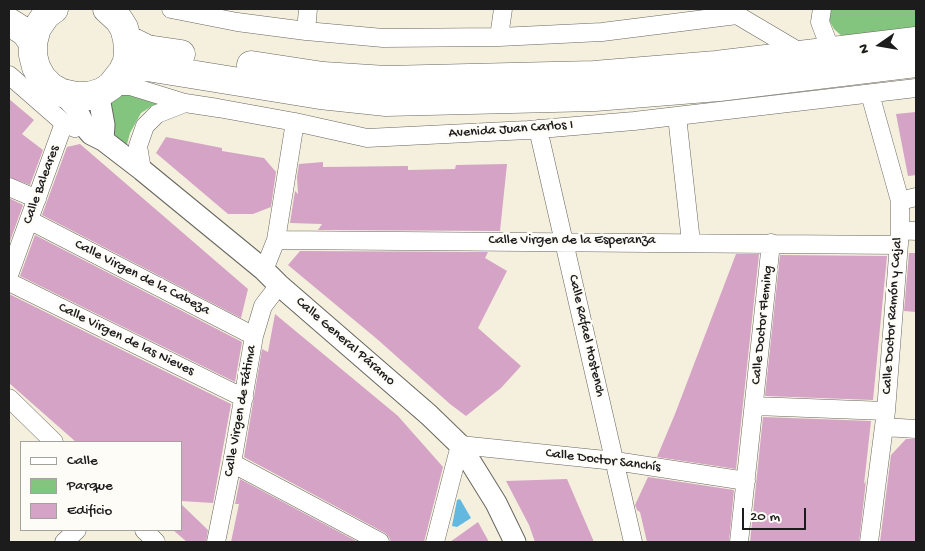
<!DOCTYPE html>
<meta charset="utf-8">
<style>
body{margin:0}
#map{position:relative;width:925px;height:551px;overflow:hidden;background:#f4f0dd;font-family:"Gochi Hand",sans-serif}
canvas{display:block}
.frame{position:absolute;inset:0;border:10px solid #1c1c1c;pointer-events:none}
.legend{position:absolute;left:20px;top:441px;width:162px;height:90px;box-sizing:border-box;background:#fdfcf7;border:1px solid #a3a29f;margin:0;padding:6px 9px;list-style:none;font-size:15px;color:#1c1c1c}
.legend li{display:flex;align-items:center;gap:10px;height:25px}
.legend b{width:25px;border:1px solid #a3a29f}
.north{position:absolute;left:855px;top:20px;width:50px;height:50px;-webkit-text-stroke:4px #fdfcf7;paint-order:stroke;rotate:257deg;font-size:14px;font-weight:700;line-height:20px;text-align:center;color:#1c1c1c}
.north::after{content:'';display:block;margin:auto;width:18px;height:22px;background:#1c1c1c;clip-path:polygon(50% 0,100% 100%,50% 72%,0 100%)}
.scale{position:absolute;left:742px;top:508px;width:64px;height:22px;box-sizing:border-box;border:2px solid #1c1c1c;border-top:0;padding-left:6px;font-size:15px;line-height:18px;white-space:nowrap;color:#1c1c1c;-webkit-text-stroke:4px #fdfcf7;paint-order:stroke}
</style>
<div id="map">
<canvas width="925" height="551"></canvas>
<div class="frame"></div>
<ul class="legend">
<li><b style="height:6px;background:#fff"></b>Calle</li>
<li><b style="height:14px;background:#83c57e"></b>Parque</li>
<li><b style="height:14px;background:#d4a3c5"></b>Edificio</li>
</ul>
<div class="north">N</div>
<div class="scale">20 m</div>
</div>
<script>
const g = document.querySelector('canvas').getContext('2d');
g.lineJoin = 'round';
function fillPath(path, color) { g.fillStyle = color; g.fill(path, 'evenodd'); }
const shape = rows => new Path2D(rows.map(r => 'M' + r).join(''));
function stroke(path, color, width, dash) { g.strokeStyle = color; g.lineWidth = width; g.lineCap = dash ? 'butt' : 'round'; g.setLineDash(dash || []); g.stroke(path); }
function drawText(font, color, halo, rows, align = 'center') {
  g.font = font + ' "Gochi Hand",sans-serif'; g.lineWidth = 5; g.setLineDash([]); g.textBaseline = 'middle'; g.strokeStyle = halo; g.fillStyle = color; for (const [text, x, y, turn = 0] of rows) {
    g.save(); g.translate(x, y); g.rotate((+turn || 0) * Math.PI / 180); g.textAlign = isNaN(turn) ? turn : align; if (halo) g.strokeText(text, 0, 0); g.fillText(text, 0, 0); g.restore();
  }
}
const green = shape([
 [829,9,916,9,916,31,843,37,834,29,829,20],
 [119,94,126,94,159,104,152,106,141,113,130,133,126,148,112,131,110,103]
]);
const water = shape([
 [460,499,471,518,457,527,452,526,457,500]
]);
const building = shape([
 [9,99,34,120,22,134,43,150,30,185,9,177],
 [916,112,916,175,908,176,896,114],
 [166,137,222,148,222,151,264,158,276,172,271,207,253,214,228,214,156,153],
 [80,144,248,289,241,318,42,215,67,147],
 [323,162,323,167,408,166,408,170,455,169,456,165,507,164,500,231,318,230,322,224,290,223,295,191,298,194,297,177,299,164],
 [9,198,23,205,9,244],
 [35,235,242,342,235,382,20,276],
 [300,251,488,252,485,258,507,271,478,328,521,366,501,388,466,416,450,404,377,339,288,265],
 [909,253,916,253,916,312,904,311],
 [736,254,759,254,736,469,657,457,675,414],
 [780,255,887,256,873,400,765,396],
 [9,294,231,404,213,503,181,501,181,442,76,442,9,383],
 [275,314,398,416,443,467,424,542,391,542,389,537,385,533,244,457,262,349,268,352],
 [763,417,871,421,864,484,866,481,859,542,750,542],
 [906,439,916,439,916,542,880,542,891,455],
 [648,477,734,490,729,542,647,542,640,512,637,510,635,505],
 [240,479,358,542,231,542,239,504,235,504],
 [567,479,594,542,535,542,529,525,506,481],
 [181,504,208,530,206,542,187,542,173,530,181,530],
 [478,522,489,542,450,542]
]);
const minor = shape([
 [171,9,237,22,306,31,383,38,499,37,602,32,737,15,803,54],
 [822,9,820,22,831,51],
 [306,31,308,9],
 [499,37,503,9],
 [9,75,64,123,75,128],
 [111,86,130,86,185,103,218,108,295,122,367,138,528,130,634,121,916,88],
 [677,116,691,242],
 [538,129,633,542],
 [142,170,138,146,145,126,157,114,185,103],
 [9,187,37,199],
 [900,201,916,197],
 [29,220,254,336],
 [900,230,916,231],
 [276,240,295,122],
 [264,270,276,240,899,245],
 [9,275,64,123],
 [9,282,244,398],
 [9,398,54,442],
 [755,406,886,411],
 [884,427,916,429],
 [232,463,380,542],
 [144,530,156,542],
 [64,542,77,530],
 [216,542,232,463,254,336,263,306,279,285],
 [435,542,460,445,615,461,746,481],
 [739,542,771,243],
 [869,542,886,411,900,230,900,201,870,94]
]);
const tertiary = shape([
 [102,92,100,103,104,125,103,140],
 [62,93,76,108,85,127,91,134,103,140,142,170,264,270,279,285,429,415,460,445,496,503,515,542]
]);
const primary = shape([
 [54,9,46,15,37,28,33,43,33,55,36,67,42,78,51,87,62,93,76,96,89,96,102,92,111,86,122,72,127,62,128,50,127,39,124,28,119,20,107,9],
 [9,22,25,32,33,43],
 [127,39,147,49,181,54],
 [251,65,323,76,386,80,594,75,716,65,916,41],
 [122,72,132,68,147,67,320,95,386,102,595,97,719,87,916,63]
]);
const streetNames = [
 ["Avenida Juan Carlos I",511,130,-4],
 ["Calle Baleares",42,185,-70],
 ["Calle Virgen de la Esperanza",572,241],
 ["Calle Virgen de la Cabeza",142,278,27],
 ["Calle Doctor Ramón y Cajal",893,316,-86],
 ["Calle Doctor Fleming",763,325,-84],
 ["Calle Rafael Hostench",586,336,77],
 ["Calle Virgen de las Nieves",126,340,26],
 ["Calle General Páramo",345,342,41],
 ["Calle Virgen de Fátima",241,411,-80],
 ["Calle Doctor Sanchís",603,461,7]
];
fillPath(green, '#83c57e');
fillPath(water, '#63b8e0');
fillPath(building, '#d4a3c5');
stroke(minor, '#686660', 19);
stroke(tertiary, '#686660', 23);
stroke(primary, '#686660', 29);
stroke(minor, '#fff', 18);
stroke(tertiary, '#fff', 21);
stroke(primary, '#fff', 28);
drawText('14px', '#1c1c1c', '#fdfcf7', streetNames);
</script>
